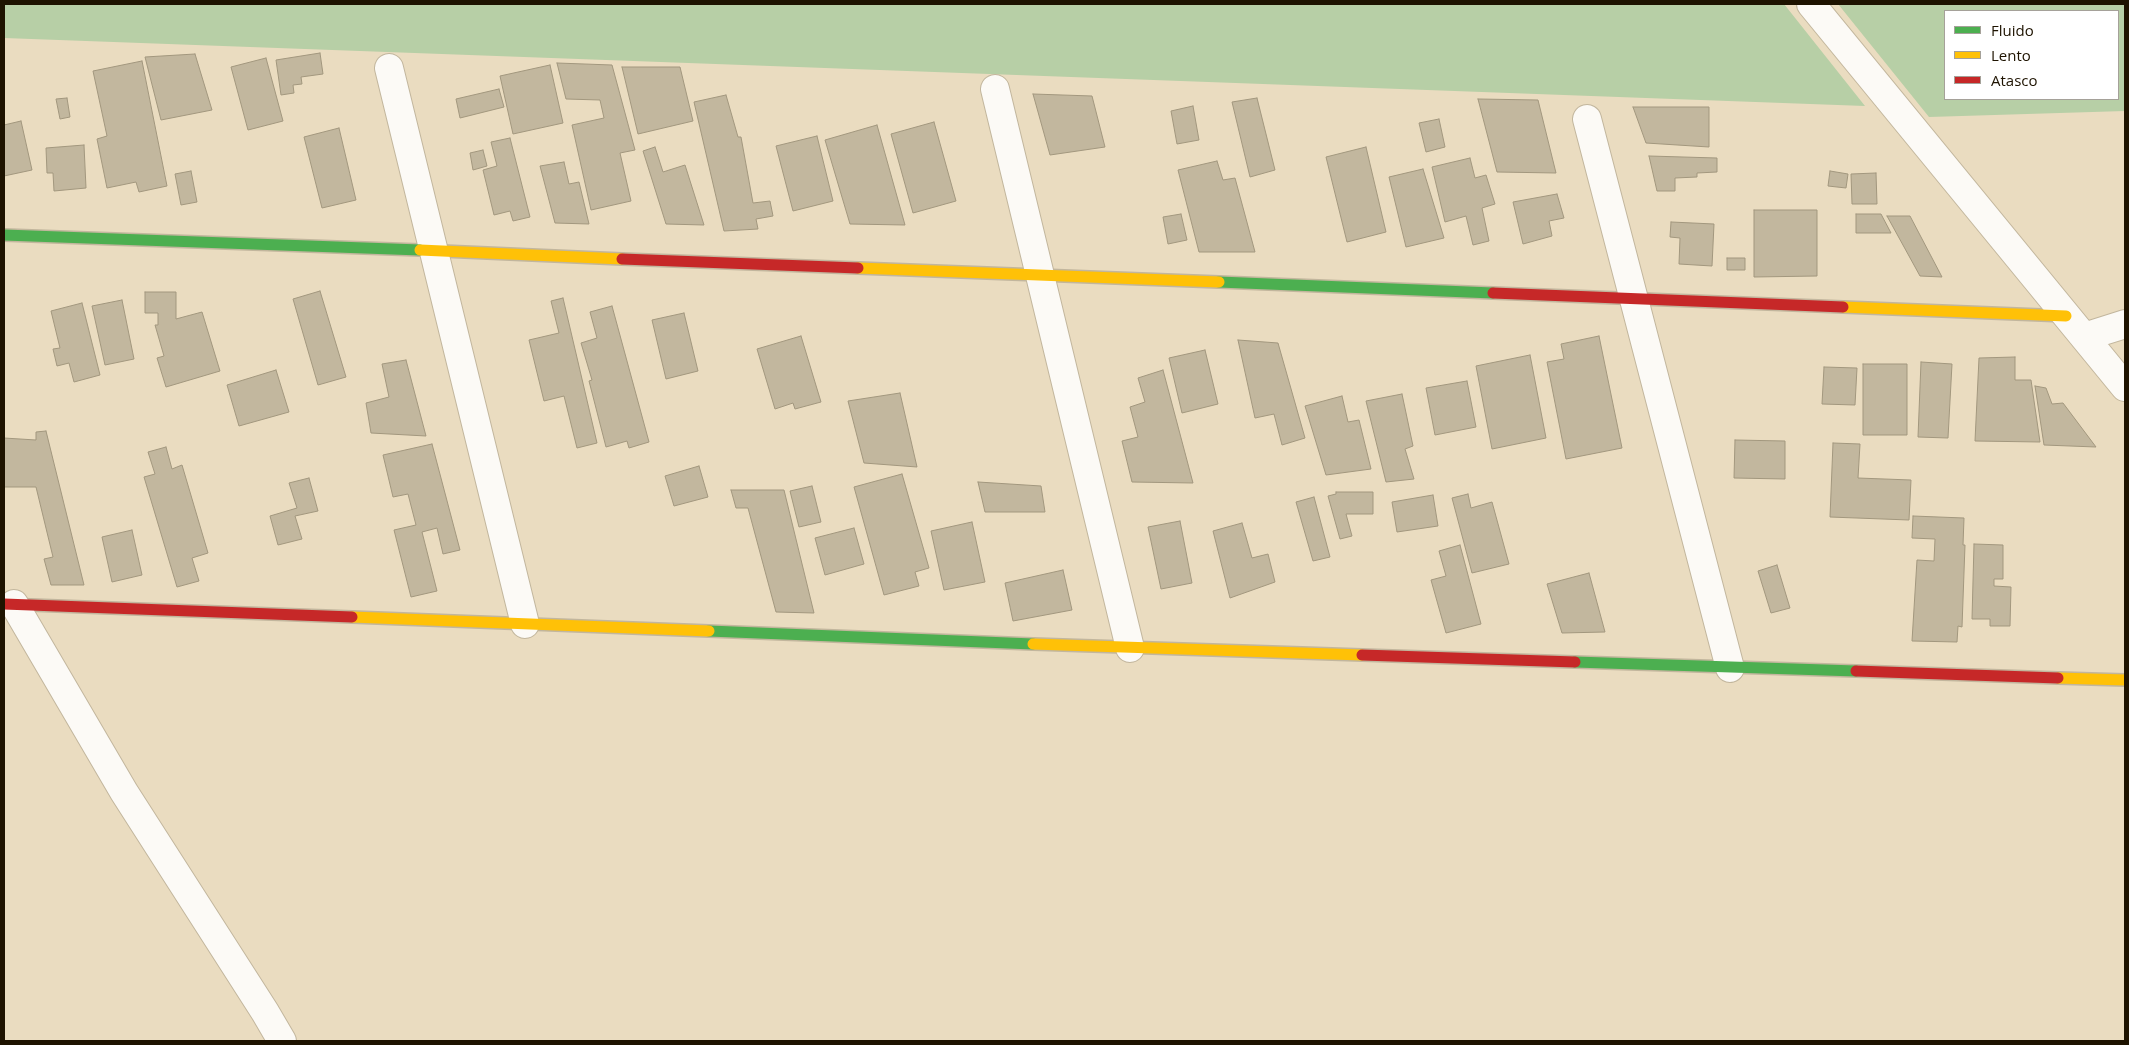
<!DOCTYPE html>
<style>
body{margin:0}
#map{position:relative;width:2129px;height:1045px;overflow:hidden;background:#eadcc0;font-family:"Open Sans",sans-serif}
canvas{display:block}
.frame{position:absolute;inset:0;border:5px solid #1e1300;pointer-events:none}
.legend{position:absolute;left:1944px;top:10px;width:175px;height:90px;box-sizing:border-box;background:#fff;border:1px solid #a5a199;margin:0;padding:6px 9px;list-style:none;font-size:15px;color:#1e1300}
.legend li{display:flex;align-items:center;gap:10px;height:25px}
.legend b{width:25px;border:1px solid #a5a199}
</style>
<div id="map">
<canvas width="2129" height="1045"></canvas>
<div class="frame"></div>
<ul class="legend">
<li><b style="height:6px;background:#4caf50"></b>Fluido</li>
<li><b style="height:6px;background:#ffc107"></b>Lento</li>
<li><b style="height:6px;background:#c62828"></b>Atasco</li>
</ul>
</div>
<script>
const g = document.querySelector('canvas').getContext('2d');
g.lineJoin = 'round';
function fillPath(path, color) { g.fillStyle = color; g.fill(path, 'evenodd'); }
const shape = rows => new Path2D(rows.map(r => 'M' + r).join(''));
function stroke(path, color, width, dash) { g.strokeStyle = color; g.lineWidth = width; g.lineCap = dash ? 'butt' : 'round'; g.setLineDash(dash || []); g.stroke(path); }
const green = shape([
 [4,4,1784,4,1865,106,4,38],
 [1838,4,2125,4,2125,111,1929,117],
 [1945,11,2118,11,2118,99,1945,99]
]);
const building = shape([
 [320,53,323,74,301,77,302,84,293,85,294,93,281,95,276,60,320,53],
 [195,54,212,110,161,120,145,57,195,54],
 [266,58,283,121,248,130,231,67,266,58],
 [142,61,167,186,139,192,136,182,107,188,97,139,107,136,93,71,142,61],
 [557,63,612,65,635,150,620,153,631,201,591,210,572,125,604,118,600,100,566,99,557,63],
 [550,65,563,123,513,134,500,76,550,65],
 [622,67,680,67,693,121,638,134,622,67],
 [499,89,504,107,460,118,456,99,499,89],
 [1033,94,1092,96,1105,147,1050,155,1033,94],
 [726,95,738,137,741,137,753,203,770,201,773,216,756,219,758,229,724,231,694,102,726,95],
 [67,98,70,117,60,119,56,99,67,98],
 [1257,98,1275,170,1250,177,1232,102,1257,98],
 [1478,99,1538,100,1556,173,1497,172,1478,99],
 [1193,106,1199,140,1177,144,1171,111,1193,106],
 [1633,107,1709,107,1709,147,1646,143,1633,107],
 [1439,119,1445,147,1426,152,1419,123,1439,119],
 [21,121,32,170,4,176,4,125,21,121],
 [934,122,956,201,913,213,891,134,934,122],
 [877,125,905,225,850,224,825,140,877,125],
 [339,128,356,200,322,208,304,137,339,128],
 [817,136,833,201,793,211,776,146,817,136],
 [510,138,530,217,513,221,510,211,494,215,483,170,497,166,491,142,510,138],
 [84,145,86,188,54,191,53,173,47,173,46,148,84,145],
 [655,147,663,172,685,165,704,225,666,224,643,151,655,147],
 [1366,147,1386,232,1347,242,1326,157,1366,147],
 [483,150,487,166,473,170,470,153,483,150],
 [1649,156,1717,158,1717,172,1697,173,1697,177,1675,178,1675,191,1657,191,1649,156],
 [1470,158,1475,178,1486,175,1495,204,1482,208,1489,241,1473,245,1466,216,1445,222,1432,167,1470,158],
 [1217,161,1223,180,1235,178,1255,252,1199,252,1178,170,1217,161],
 [564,162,569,184,579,182,589,224,555,223,540,166,564,162],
 [1423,169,1444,238,1406,247,1389,177,1423,169],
 [191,171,197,202,181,205,175,174,191,171],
 [1830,171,1848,174,1846,188,1828,186,1830,171],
 [1876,173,1877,204,1852,204,1851,174,1876,173],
 [1557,194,1564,218,1549,221,1552,236,1523,244,1513,202,1557,194],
 [1754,210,1817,210,1817,276,1754,277,1754,210],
 [1181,214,1187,240,1168,244,1163,217,1181,214],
 [1856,214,1881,214,1891,233,1856,233,1856,214],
 [1887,216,1910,216,1942,277,1920,276,1887,216],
 [1671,222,1714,224,1712,266,1679,264,1680,238,1670,237,1671,222],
 [1727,258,1745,258,1745,270,1727,270,1727,258],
 [320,291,346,377,318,385,293,299,320,291],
 [145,292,176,292,176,319,202,312,220,371,166,387,157,358,164,356,155,325,158,325,158,313,145,313,145,292],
 [563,298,597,443,577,448,564,396,544,401,529,340,559,333,551,301,563,298],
 [122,300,134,359,105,365,92,306,122,300],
 [82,303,100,375,74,382,69,363,57,366,53,349,60,348,51,311,82,303],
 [612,306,649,442,629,448,627,441,606,447,589,381,592,380,581,343,597,338,590,312,612,306],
 [684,313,698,371,666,379,652,320,684,313],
 [801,336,821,402,795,409,793,403,775,409,757,349,801,336],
 [1599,336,1622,448,1566,459,1547,362,1564,359,1561,344,1599,336],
 [1238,340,1278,343,1305,438,1282,445,1274,414,1255,418,1238,340],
 [1205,350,1218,404,1182,413,1169,358,1205,350],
 [1530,355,1546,438,1492,449,1476,366,1530,355],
 [2015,357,2015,380,2031,380,2040,442,1975,441,1979,358,2015,357],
 [406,360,426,436,371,433,366,403,389,397,382,364,406,360],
 [1921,362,1952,364,1948,438,1918,437,1921,362],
 [1863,364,1907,364,1907,435,1863,435,1863,364],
 [1824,367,1857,368,1855,405,1822,404,1824,367],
 [276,370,289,412,239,426,227,385,276,370],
 [1163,370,1193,483,1132,482,1122,441,1138,437,1130,407,1145,402,1138,378,1163,370],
 [1467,381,1476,427,1435,435,1426,388,1467,381],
 [2035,386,2046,388,2052,404,2063,403,2096,447,2044,445,2035,386],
 [900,393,917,467,864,463,848,401,900,393],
 [1402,394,1413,446,1405,449,1414,479,1386,482,1366,401,1402,394],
 [1342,396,1348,422,1359,420,1371,469,1326,475,1305,406,1342,396],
 [46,431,84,585,51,585,44,559,53,557,36,487,4,487,4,438,36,440,36,432,46,431],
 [1735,440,1785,441,1785,479,1734,478,1735,440],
 [1833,443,1860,444,1858,478,1911,480,1909,520,1830,517,1833,443],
 [432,444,460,550,443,554,437,528,422,532,437,591,411,597,394,530,416,525,408,494,393,497,383,455,432,444],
 [166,447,172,469,182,465,208,553,192,558,199,581,177,587,144,477,155,474,148,452,166,447],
 [699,466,708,497,674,506,665,476,699,466],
 [902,474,929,568,915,572,919,586,884,595,854,487,902,474],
 [309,478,318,511,295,516,302,539,278,545,270,516,297,508,289,483,309,478],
 [978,482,1041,486,1045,512,985,512,978,482],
 [812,486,821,522,799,527,790,491,812,486],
 [731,490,784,490,814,613,776,612,748,508,736,508,731,490],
 [1336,492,1373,492,1373,514,1346,514,1352,536,1340,539,1328,496,1336,494,1336,492],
 [1468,494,1471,508,1492,502,1509,564,1472,573,1452,498,1468,494],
 [1433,495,1438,526,1397,532,1392,502,1433,495],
 [1314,497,1330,557,1313,561,1296,502,1314,497],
 [1913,516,1964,518,1963,545,1965,545,1962,627,1958,626,1957,642,1912,641,1917,560,1934,561,1935,539,1912,538,1913,516],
 [1180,521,1192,583,1161,589,1148,527,1180,521],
 [972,522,985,582,944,590,931,531,972,522],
 [1242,523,1252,558,1268,554,1275,582,1230,598,1213,531,1242,523],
 [854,528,864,564,825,575,815,538,854,528],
 [132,530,142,575,112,582,102,537,132,530],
 [1974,544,2003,545,2003,579,1994,579,1994,586,2011,587,2010,626,1990,626,1990,619,1972,619,1974,544],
 [1460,545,1481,624,1446,633,1431,580,1446,576,1439,551,1460,545],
 [1777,565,1790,608,1771,613,1758,571,1777,565],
 [1063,570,1072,610,1013,621,1005,583,1063,570],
 [1589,573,1605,632,1562,633,1547,584,1589,573]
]);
const street = shape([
 [1811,4,2125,387],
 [389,68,525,624],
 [995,89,1130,648],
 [1587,119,1730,668],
 [2084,337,2125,324],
 [14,604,124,792,265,1012,282,1041]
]);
const fast = shape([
 [4,235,420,250],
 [1219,282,1493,293],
 [709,631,1033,644],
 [1575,662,1856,671]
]);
const slow = shape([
 [420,250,622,259],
 [858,268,1219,282],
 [1843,307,2066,316],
 [352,617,709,631],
 [1033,644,1362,655],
 [2058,678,2125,680]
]);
const jam = shape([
 [622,259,858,268],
 [1493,293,1843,307],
 [4,604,352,617],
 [1362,655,1575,662],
 [1856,671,2058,678]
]);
fillPath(green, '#b7cfa6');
fillPath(building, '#c2b79e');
stroke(building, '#a2977e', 1);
stroke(street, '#c2b69d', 30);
stroke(fast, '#c2b69d', 14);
stroke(slow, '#c2b69d', 14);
stroke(jam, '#c2b69d', 14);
stroke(street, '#fcfaf6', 28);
stroke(fast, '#4caf50', 11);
stroke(slow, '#ffc107', 11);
stroke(jam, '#c62828', 11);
</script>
